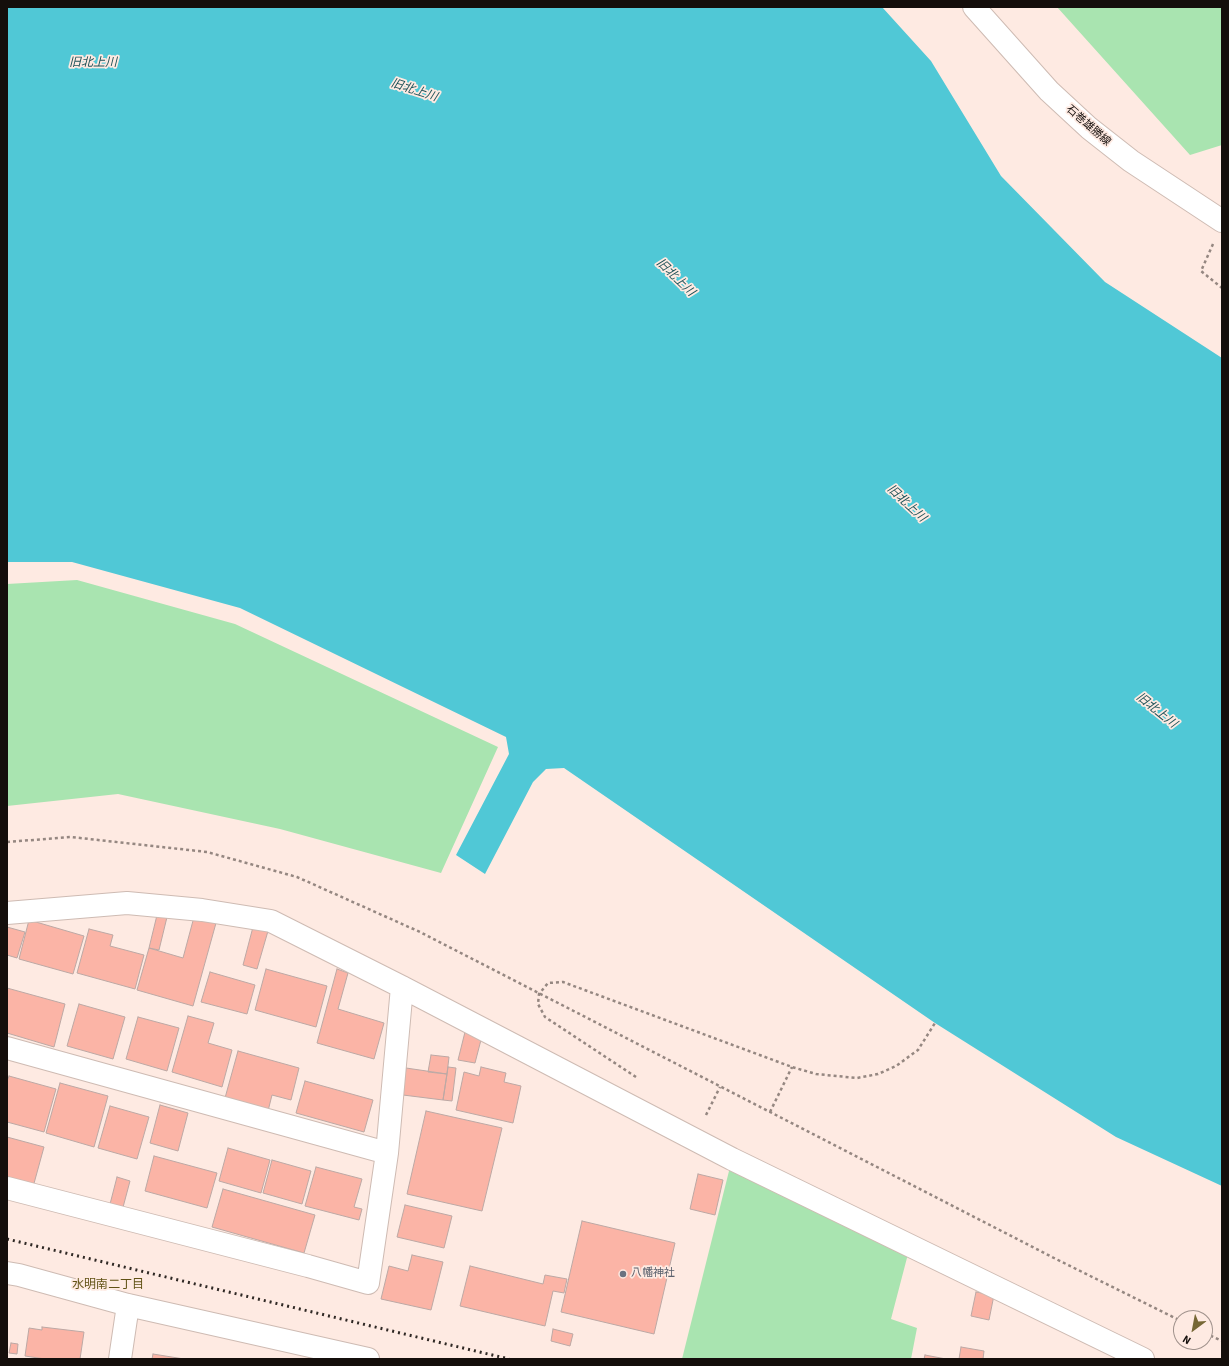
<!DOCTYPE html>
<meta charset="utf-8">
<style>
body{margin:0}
#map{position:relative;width:1229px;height:1366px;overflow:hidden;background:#feeae2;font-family:"Source Sans 3",sans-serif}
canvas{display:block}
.frame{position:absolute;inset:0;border:8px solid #140e0b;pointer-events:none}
.north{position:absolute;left:1173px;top:1310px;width:40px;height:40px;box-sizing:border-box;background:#feeae2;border:1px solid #a0928c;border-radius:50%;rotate:212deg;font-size:11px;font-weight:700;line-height:16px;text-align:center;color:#140e0b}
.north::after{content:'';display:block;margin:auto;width:14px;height:18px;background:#766735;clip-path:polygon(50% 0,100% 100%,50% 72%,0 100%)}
</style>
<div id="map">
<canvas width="1229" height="1366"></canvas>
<div class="frame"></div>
<div class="north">N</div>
</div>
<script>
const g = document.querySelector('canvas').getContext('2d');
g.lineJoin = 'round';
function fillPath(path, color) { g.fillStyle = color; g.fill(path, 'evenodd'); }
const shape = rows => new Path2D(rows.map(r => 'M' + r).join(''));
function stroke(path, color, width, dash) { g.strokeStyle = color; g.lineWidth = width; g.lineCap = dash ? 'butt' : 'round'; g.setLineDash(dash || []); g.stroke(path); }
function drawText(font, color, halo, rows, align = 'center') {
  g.font = font + ' "Source Sans 3","Noto Sans JP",sans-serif'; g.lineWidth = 3.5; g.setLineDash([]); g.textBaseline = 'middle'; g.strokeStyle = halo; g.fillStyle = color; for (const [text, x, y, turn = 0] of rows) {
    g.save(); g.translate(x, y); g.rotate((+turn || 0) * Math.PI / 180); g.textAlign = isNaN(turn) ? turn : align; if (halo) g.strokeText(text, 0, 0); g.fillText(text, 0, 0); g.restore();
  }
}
const green = shape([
 [1057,7,1222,7,1222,145,1190,155],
 [77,580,235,624,498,747,441,873,280,829,118,794,7,806,7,584],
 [732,1159,908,1254,891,1319,917,1328,911,1359,682,1359]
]);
const water = shape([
 [7,7,882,7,931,61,1001,176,1105,282,1222,358,1222,1186,1116,1137,935,1023,564,768,546,769,533,782,485,874,456,855,509,754,506,737,240,608,72,562,7,562]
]);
const building = shape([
 [158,911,168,913,159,950,149,948,158,911],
 [194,917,216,923,193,1006,137,990,149,948,183,958,194,917],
 [29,920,84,936,73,974,19,959,29,920],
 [7,927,25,932,17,958,7,955,7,927],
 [253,927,268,931,257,969,243,965,253,927],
 [89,929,113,935,110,946,144,955,135,989,77,973,89,929],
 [266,969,327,986,316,1027,255,1010,266,969],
 [337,969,348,973,338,1009,384,1023,374,1059,317,1043,337,969],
 [210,972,255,985,247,1014,201,1002,210,972],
 [7,988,65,1004,54,1047,7,1033,7,988],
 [79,1004,125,1017,113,1059,67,1046,79,1004],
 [188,1016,214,1023,208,1043,232,1050,222,1087,172,1072,188,1016],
 [138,1017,179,1028,167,1071,126,1059,138,1017],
 [465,1032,482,1036,475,1063,458,1060,465,1032],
 [238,1051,299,1068,291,1100,272,1095,268,1111,225,1098,238,1051],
 [431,1055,449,1057,447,1074,428,1072,431,1055],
 [448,1067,456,1068,452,1101,443,1100,448,1067],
 [481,1067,506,1073,504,1082,521,1086,513,1123,456,1110,464,1072,479,1076,481,1067],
 [406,1068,447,1074,443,1100,403,1095,406,1068],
 [9,1076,56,1089,44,1132,7,1122,7,1081,9,1076],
 [305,1081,373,1100,364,1132,296,1113,305,1081],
 [60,1083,108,1096,94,1147,46,1133,60,1083],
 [160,1105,188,1113,178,1151,150,1143,160,1105],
 [110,1106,149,1117,137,1159,98,1148,110,1106],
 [426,1111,502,1128,482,1211,407,1194,426,1111],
 [7,1137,44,1147,33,1187,7,1179,7,1137],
 [228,1148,270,1160,261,1193,219,1181,228,1148],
 [154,1156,217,1173,207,1208,145,1191,154,1156],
 [272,1160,311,1171,302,1204,263,1193,272,1160],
 [316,1167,362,1179,354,1207,362,1209,359,1220,305,1206,316,1167],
 [698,1174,723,1180,715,1215,690,1209,698,1174],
 [117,1177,130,1181,122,1211,109,1208,117,1177],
 [223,1189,315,1215,304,1253,212,1227,223,1189],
 [405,1205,452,1216,444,1248,397,1237,405,1205],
 [582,1221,675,1243,654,1334,561,1312,582,1221],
 [412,1255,443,1262,431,1310,381,1299,389,1266,408,1271,412,1255],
 [470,1266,543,1284,545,1275,567,1279,564,1293,553,1291,545,1326,460,1306,470,1266],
 [976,1292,994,1295,989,1320,971,1316,976,1292],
 [42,1327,84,1332,80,1359,45,1359,25,1356,29,1328,42,1330,42,1327],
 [553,1329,573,1334,570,1346,551,1341,553,1329],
 [11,1343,18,1344,17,1354,9,1353,11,1343],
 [961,1347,984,1351,983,1359,959,1359,961,1347],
 [153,1354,184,1359,152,1359,153,1354],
 [925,1355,946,1359,924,1359,925,1355]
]);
const path = shape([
 [1213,244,1201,271,1222,288],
 [7,842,71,837,207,852,297,877,420,932,1054,1258,1181,1321],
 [636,1077,545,1017,538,1004,539,994,548,983,563,982,792,1067,816,1074,857,1078,878,1074,896,1066,918,1050,935,1023],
 [770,1112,792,1067],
 [706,1115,720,1087],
 [1205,1333,1222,1341]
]);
const minor = shape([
 [7,913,127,903,202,910,271,921,402,987,732,1159,1143,1359],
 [7,1048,387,1153],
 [7,1188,308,1266,368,1283,387,1153,402,987],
 [7,1273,19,1275,128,1305,368,1359],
 [120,1359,128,1305]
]);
const secondary = shape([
 [974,7,1049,91,1089,128,1131,161,1222,221]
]);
const rail = shape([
 [7,1239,509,1359]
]);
const markers = [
 [623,1274,4,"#6b7280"]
];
const streetNames = [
 ["石巻雄勝線",1088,126,41]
];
const worshipNames = [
 ["八幡神社",631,1274]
];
const waterNames = [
 ["旧北上川",93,63],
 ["旧北上川",414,91,18],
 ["旧北上川",675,278,44],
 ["旧北上川",906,504,43],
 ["旧北上川",1156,711,39]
];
const neighbourhoodNames = [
 ["水明南二丁目",108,1285]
];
fillPath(green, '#a9e4b0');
fillPath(water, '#50c8d6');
fillPath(building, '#fbb4a6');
stroke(building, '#bca8a4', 1);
stroke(minor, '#cebbb3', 24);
stroke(secondary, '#cebbb3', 24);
stroke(path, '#958781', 2.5, [3, 3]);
stroke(minor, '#fff', 22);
stroke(secondary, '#fff', 22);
stroke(rail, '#2f2824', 3, [2, 4]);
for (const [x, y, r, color] of markers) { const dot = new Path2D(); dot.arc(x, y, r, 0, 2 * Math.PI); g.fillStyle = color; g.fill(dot); stroke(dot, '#feeae2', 1.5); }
drawText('11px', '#140e0b', '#feeae2', streetNames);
drawText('11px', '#5b616d', '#feeae2', worshipNames, 'left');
drawText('italic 12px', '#1d5157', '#feeae2', waterNames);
drawText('12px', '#615215', '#feeae2', neighbourhoodNames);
</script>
